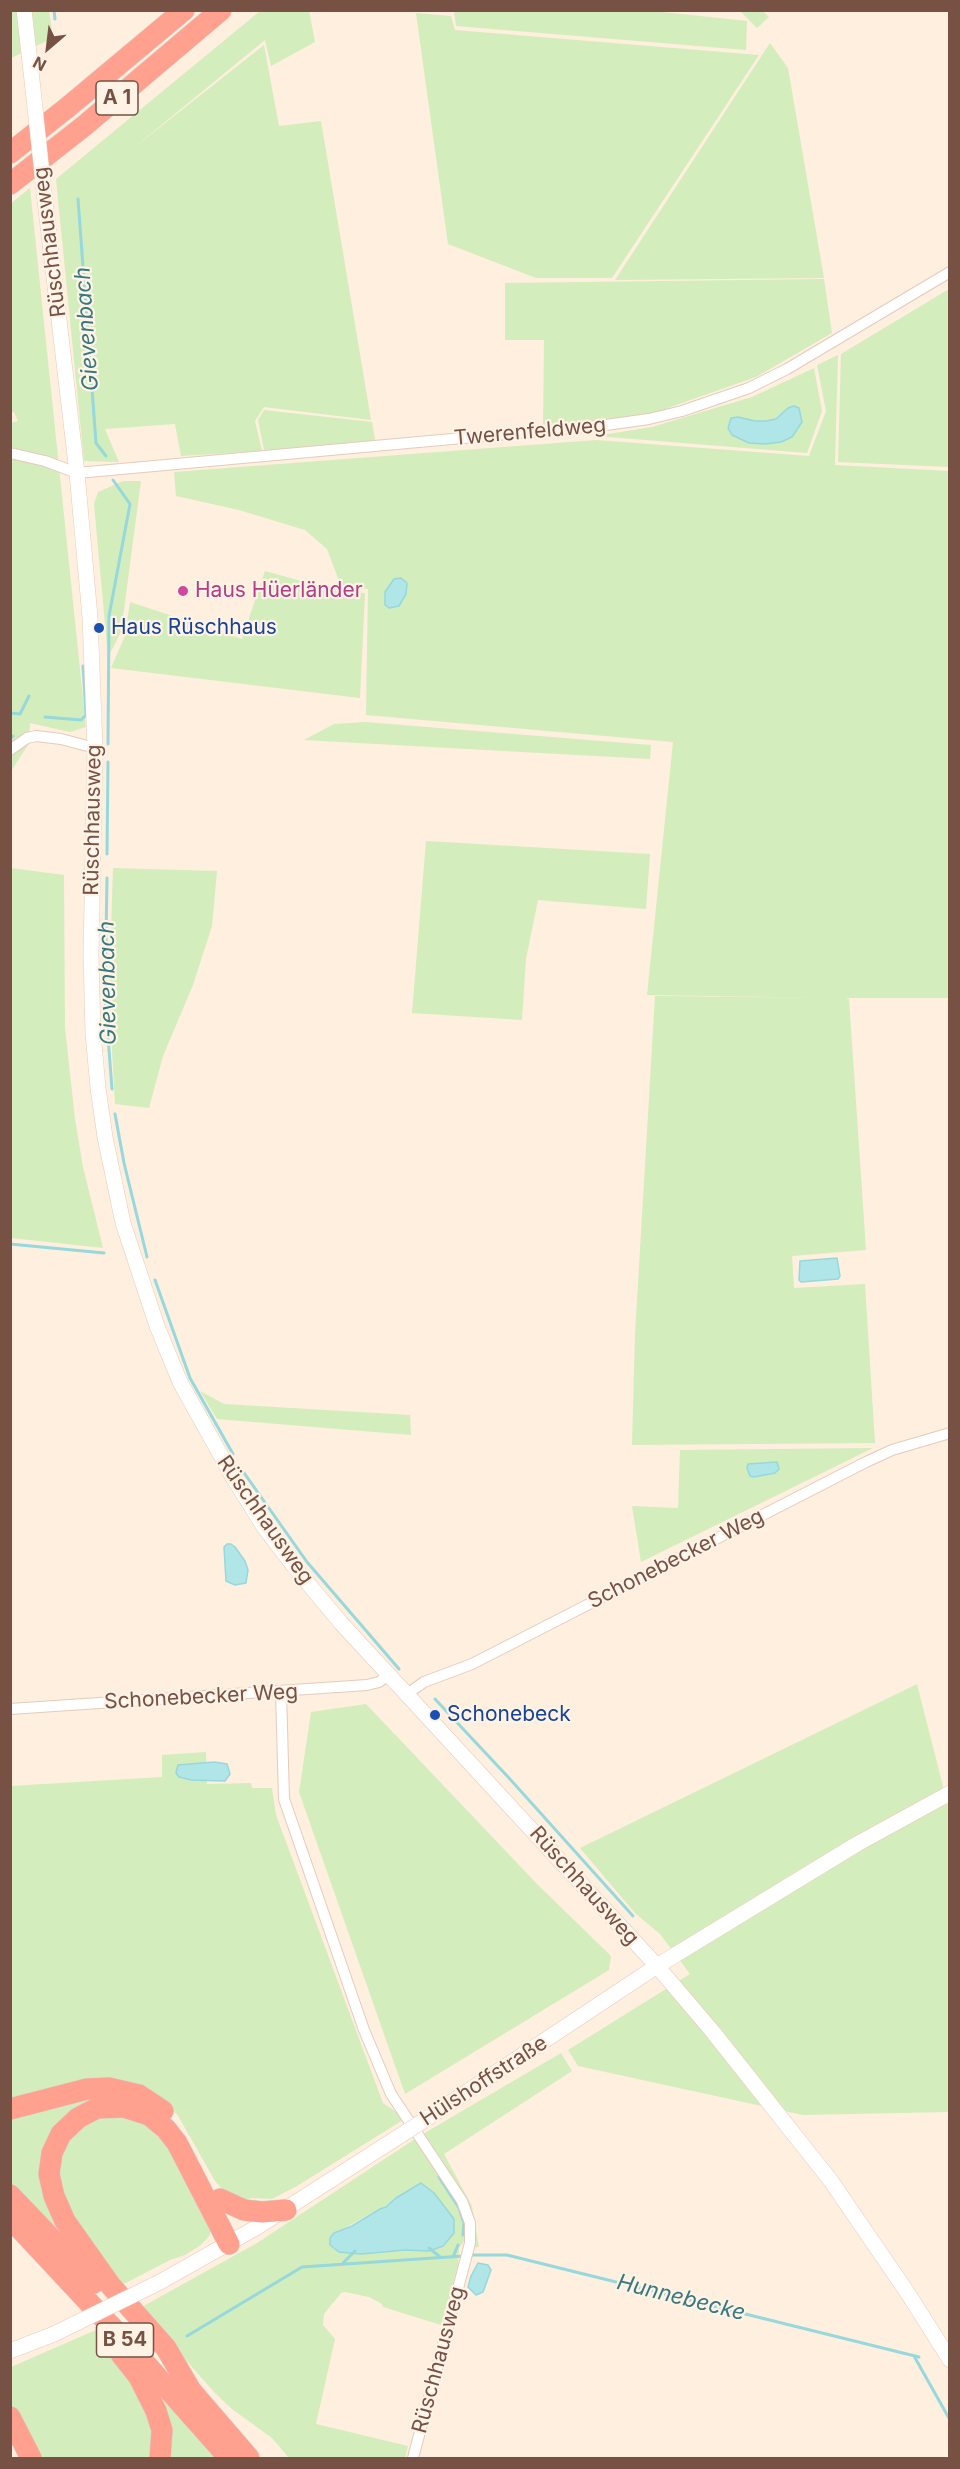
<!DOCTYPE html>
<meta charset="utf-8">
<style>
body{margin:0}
#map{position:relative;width:960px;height:2469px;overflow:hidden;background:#feefde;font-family:Inter,sans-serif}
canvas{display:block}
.frame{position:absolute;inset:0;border:12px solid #765144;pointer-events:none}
.north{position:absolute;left:18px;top:18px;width:60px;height:60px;-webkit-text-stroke:4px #fff3e6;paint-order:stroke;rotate:208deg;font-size:16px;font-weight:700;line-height:24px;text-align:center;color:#765144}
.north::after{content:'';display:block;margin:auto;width:21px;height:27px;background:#765144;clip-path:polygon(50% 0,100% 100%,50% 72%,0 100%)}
</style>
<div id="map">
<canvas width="960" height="2469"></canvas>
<div class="frame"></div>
<div class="north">N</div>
</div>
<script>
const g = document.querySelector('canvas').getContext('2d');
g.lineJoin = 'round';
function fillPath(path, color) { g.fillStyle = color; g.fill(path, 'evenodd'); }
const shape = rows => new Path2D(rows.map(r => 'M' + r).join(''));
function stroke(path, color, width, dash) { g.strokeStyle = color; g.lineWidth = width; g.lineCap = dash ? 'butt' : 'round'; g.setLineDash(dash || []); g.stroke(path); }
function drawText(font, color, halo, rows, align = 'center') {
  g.font = font + ' Inter,sans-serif'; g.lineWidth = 4.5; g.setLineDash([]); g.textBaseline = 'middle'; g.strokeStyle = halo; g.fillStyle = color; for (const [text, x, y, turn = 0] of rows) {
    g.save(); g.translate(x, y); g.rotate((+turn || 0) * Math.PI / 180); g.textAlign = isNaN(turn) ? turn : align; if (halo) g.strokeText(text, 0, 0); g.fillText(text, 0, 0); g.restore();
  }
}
const green = shape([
 [644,10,747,21,746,50,456,26,454,11],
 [11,11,49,11,53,38,11,58],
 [260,11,309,11,315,42,271,66,265,40,131,150,264,45,279,126,321,121,371,420,264,407,255,421,262,451,181,456,175,424,105,429,119,462,84,461,56,179],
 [740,11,763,11,769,17,757,28],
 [416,13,451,16,455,30,759,55,612,278,536,278,448,244],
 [770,43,788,68,824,278,615,280],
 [30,188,86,727,70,732,30,723,28,745,11,771,10,423,18,421,14,412,10,413,10,204],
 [824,279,832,333,756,377,645,416,543,424,544,340,505,340,505,283],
 [949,289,949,467,838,462,841,354],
 [838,355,835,465,949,471,949,998,845,998,849,999,866,1250,792,1256,794,1288,865,1284,875,1443,632,1445,635,1334,655,996,835,998,647,995,673,742,366,715,368,589,341,586,327,549,305,530,239,510,176,496,174,472,596,440,809,456,826,411,817,365],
 [814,368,822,411,807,453,596,436,652,427,752,397],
 [788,408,792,437,765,444,749,443,732,435,729,423,731,418,738,417,755,421,766,421,776,419],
 [264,410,372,422,376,445,264,450,258,420],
 [123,481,141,481,121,632,108,657,94,504,98,492],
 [265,571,337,591,365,593,360,698,111,668,125,636,130,602,242,639],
 [365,722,651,745,650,759,304,740,334,724],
 [426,841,650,854,646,909,538,900,526,959,522,1020,412,1013],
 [11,868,64,875,65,1028,75,1119,83,1167,103,1248,11,1238],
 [113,868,217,871,212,926,193,985,163,1056,149,1108,115,1104,109,996],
 [200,1391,224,1404,410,1415,411,1435,217,1419],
 [873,1448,641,1562,632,1506,678,1508,680,1450],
 [917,1684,949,1810,949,2112,803,2115,578,2066,568,2050,690,1974,660,1934,635,1913,580,1848],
 [366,1704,537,1884,611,1956,609,1970,405,2094,299,1792,311,1712],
 [206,1752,207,1784,251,1783,252,1788,272,1788,276,1815,383,2103,398,2113,403,2120,297,2186,272,2199,251,2198,242,2202,224,2191,215,2181,177,2114,153,2093,11,2102,11,1786,162,1777,162,1755],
 [561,2053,572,2071,444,2154,472,2206,479,2247,471,2248,473,2235,442,2164,442,2159,434,2155,423,2134],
 [80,2095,107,2102,48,2153,88,2262,11,2185,11,2113],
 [119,2111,164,2134,211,2225,210,2235,201,2245,185,2255,170,2260,118,2287,80,2237,54,2170,73,2127],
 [415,2139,464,2211,468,2237,459,2248,458,2265,441,2325,383,2307,382,2304,369,2297,345,2292,341,2293,324,2314,323,2325,335,2339,316,2424,408,2446,405,2458,289,2458,272,2438,232,2409,214,2392,140,2308,257,2243],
 [415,2186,434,2193,454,2219,423,2251,404,2250,361,2254,339,2252,341,2230,379,2209,386,2208,396,2198,403,2196],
 [96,2330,121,2361,151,2413,153,2458,36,2458,11,2404,11,2367],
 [132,2357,218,2458,165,2458]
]);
const water = shape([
 [794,406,799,408,802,422,792,437,781,442,765,444,749,443,732,435,728,428,731,418,738,417,755,421,766,421,776,419,788,408,794,406],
 [401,578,407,583,406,594,399,606,389,608,385,605,385,592,394,579,401,578],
 [837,1258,840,1276,838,1279,801,1282,799,1280,800,1261,837,1258],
 [777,1462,779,1469,775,1473,754,1477,750,1476,747,1468,748,1464,777,1462],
 [227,1544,231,1544,235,1547,245,1561,248,1570,246,1583,235,1585,226,1581,224,1547,227,1544],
 [214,1762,227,1764,230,1774,225,1781,191,1780,179,1777,176,1773,178,1765,214,1762],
 [421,2183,434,2193,454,2219,454,2233,443,2246,429,2251,405,2250,361,2254,339,2252,330,2245,330,2238,334,2233,352,2226,380,2209,386,2207,396,2198,421,2183],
 [478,2263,488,2265,491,2270,483,2292,476,2295,468,2287,471,2276,478,2263]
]);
const stream = shape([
 [54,10,55,19],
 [78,199,96,443,106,456],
 [10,713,20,714,29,696],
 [45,717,81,720,86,715,83,666],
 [10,738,13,736],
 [108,744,109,616,130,504,113,480],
 [107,854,108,762],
 [107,878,105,998,112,1089],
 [115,1114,124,1163,147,1257],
 [10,1244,104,1253],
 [155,1280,190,1378,233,1454],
 [242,1470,307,1562,399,1669],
 [435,1699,509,1778,633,1916],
 [439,2177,459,2208,464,2223,463,2235],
 [429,2248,440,2257],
 [470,2255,507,2255,919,2357],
 [453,2257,458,2245],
 [343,2263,355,2251],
 [187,2336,302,2267,463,2256],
 [914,2356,950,2420]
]);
const street = shape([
 [10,453,45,461,77,473,606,425,649,419,682,411,749,388,787,369,950,272],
 [10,750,27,738,36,736,61,739,95,748],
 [281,1692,284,1799,364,2030,391,2094,462,2201,470,2223,470,2243,413,2458],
 [407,1694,424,1682,472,1664,866,1462,892,1450,950,1433],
 [10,1709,367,1685,379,1682,389,1675]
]);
const secondary = shape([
 [24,10,33,89],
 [44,192,77,473,90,617,95,748,91,955,93,1033,98,1088,105,1137,123,1223,157,1326,180,1382,234,1479,264,1527,296,1569,341,1623,657,1966,713,2032,831,2181,909,2295,950,2360],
 [417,2125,657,1966,857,1844,950,1793],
 [160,2282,259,2226,409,2130],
 [10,2351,54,2334]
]);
const highway = shape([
 [10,153,68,107,184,10],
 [10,184,84,126,221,10],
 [10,2109,87,2089,109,2088,139,2095,163,2111],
 [10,2195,94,2283],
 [220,2199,244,2210,262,2212,286,2210],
 [10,2218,137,2354,229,2458],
 [121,2354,139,2377,156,2411,162,2430,160,2458],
 [181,2379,249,2458],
 [190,2389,166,2348,111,2286,65,2221,54,2196,49,2174,52,2153,61,2134,78,2118,97,2108,124,2107,149,2115,166,2129,177,2143,229,2244],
 [10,2417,31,2458]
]);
const secondaryBridge = shape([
 [33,89,44,192],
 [409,2130,417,2125],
 [54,2334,160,2282]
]);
const markers = [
 [183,591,6,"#d1479c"],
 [99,628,6,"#1a4fb4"],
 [435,1715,6,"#1a4fb4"]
];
const shields = [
 [117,98,42],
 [125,2340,57]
];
const shieldNames = [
 ["A 1",117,98],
 ["B 54",125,2340]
];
const streetNames = [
 ["Rüschhausweg",50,242,-97],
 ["Twerenfeldweg",530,432,-5],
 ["Rüschhausweg",93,820,-89],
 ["Rüschhausweg",265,1520,55],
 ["Schonebecker Weg",676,1559,-27],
 ["Schonebecker Weg",201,1697,-3],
 ["Rüschhausweg",584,1886,48],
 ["Hülshoffstraße",484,2081,-33],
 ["Rüschhausweg",439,2360,-75]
];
const hotelNames = [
 ["Haus Hüerländer",195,591]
];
const transitNames = [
 ["Haus Rüschhaus",111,628],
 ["Schonebeck",447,1715]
];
const waterNames = [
 ["Gievenbach",87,329,-94],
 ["Gievenbach",108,983,-91],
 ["Hunnebecke",681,2298,14]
];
fillPath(green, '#d4edbc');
fillPath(water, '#b1e6e9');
stroke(water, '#96d8dc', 1.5);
stroke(stream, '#96d8dc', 3);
stroke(street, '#e5cbbc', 12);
stroke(secondary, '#eacbb9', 16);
stroke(highway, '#dbd2ce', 22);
stroke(street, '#fff', 10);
stroke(secondary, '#fff', 15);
stroke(highway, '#ffa18e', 21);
stroke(secondaryBridge, '#eacbb9', 16, []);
stroke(secondaryBridge, '#fff', 15);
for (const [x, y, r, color] of markers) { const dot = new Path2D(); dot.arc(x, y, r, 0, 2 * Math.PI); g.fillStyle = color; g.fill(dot); stroke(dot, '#fff3e6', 2); }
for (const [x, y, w] of shields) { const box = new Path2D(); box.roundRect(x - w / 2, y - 17, w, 34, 4.5); g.fillStyle = '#fff3e6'; g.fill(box); stroke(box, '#765144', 1.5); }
drawText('bold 20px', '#765144', null, shieldNames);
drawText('21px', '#765144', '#fff3e6', streetNames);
drawText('21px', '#b23c85', '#fff3e6', hotelNames, 'left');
drawText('21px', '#164399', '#fff3e6', transitNames, 'left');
drawText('italic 22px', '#36787e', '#fff3e6', waterNames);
</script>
